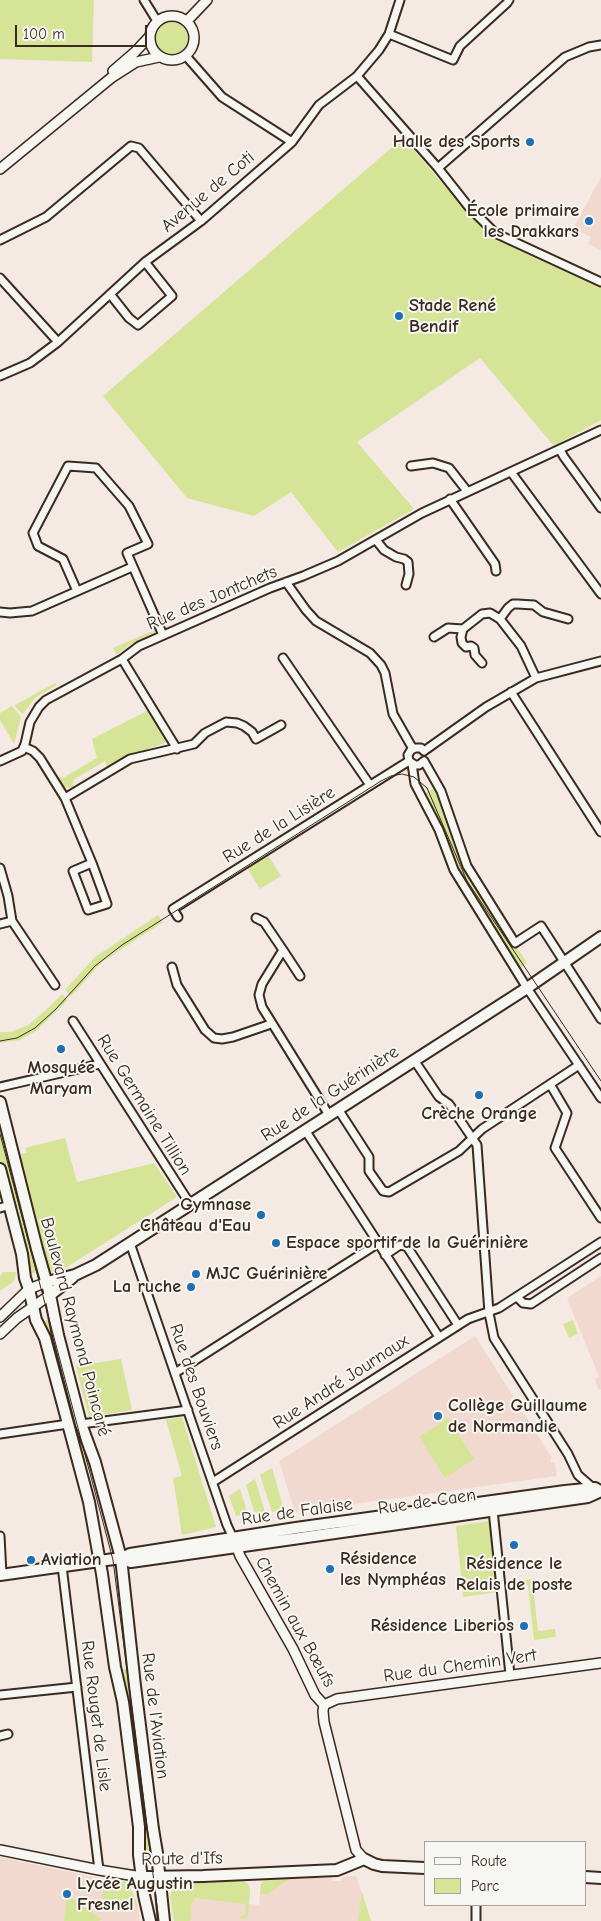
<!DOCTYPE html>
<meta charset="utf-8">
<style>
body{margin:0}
#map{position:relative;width:601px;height:1921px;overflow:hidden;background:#f4e9e3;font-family:"Comic Neue",sans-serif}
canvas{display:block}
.legend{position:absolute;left:424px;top:1841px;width:162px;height:65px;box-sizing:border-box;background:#f6f6f2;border:1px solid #aba49d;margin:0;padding:6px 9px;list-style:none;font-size:15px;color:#3b2a1e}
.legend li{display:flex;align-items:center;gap:10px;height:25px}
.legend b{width:25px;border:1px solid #aba49d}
.scale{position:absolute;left:15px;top:25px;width:132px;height:22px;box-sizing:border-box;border:2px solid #3b2a1e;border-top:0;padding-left:6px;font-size:15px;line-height:18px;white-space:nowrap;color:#3b2a1e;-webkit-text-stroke:4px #f6f6f2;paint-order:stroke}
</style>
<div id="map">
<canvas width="601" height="1921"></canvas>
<ul class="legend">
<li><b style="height:6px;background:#f6f6f2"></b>Route</li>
<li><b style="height:14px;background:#d6e498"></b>Parc</li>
</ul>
<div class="scale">100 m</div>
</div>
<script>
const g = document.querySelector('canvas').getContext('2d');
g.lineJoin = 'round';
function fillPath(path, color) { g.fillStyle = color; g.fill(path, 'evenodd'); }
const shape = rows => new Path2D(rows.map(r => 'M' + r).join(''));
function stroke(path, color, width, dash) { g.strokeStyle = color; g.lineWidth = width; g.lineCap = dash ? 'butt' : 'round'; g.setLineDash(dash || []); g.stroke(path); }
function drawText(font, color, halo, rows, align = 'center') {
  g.font = font + ' "Comic Neue",sans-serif'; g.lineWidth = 4; g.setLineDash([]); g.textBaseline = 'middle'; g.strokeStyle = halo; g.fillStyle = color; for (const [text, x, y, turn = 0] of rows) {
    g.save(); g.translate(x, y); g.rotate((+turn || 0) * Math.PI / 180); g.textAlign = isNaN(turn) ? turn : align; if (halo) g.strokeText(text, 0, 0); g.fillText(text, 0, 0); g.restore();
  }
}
const built = shape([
 [601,177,601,250,588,244,591,237,573,229],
 [601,1276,601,1389,600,1390,598,1389,595,1379,599,1377,567,1298],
 [475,1336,552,1458,550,1460,552,1463,554,1462,555,1464,557,1476,295,1512,279,1461],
 [0,1857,98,1878,128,1882,138,1906,140,1921,0,1921],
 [356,1876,371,1921,174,1921,171,1893,173,1888,180,1884,243,1881,248,1884,250,1888,249,1904,259,1905,261,1884,265,1880,332,1877,333,1881,342,1881,342,1877]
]);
const green = shape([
 [0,0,94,0,92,62,0,59],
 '156 38a16 16 0 1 1 32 0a16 16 0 1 1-32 0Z',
 [403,138,471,216,485,229,516,249,601,288,601,420,554,446,480,358,357,442,414,509,338,552,291,492,254,516,187,498,103,396],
 [157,629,155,632,128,646,117,655,113,648],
 [55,683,57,685,35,698,23,714,16,708,15,705],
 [12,706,21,717,14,744,0,720,0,713],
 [149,710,170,741,128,756,107,768,105,761,73,780,74,788,64,787,58,777,63,778,97,758,92,739],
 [435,788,478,887,527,963,519,969,461,875,440,824,424,794],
 [268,855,281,876,260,889,247,868],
 [158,915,163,922,102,962,71,996,65,990,95,957],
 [62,994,68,1000,36,1031,20,1040,0,1043,0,1032,11,1032,28,1025,46,1010],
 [0,1118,34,1256,40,1271,27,1275,25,1257,0,1160],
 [65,1138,77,1182,154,1163,177,1197,56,1274,50,1272,20,1154,27,1153,25,1148],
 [3,1272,16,1272,15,1278,13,1282,0,1291,0,1277],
 [53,1318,93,1460,80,1464,40,1322],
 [573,1320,578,1334,569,1338,563,1324],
 [121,1359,132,1410,89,1417,76,1366],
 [182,1417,216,1527,182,1535,173,1478,182,1476,166,1420],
 [448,1418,474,1459,445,1478,419,1437],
 [272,1468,284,1510,272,1512,260,1475],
 [255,1479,265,1512,255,1514,246,1485],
 [240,1489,248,1514,236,1516,229,1496],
 [490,1521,498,1592,463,1597,456,1526],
 [532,1579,538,1631,555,1629,556,1637,534,1640,528,1585,513,1587,513,1581],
 [130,1669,155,1850,142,1852,117,1670],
 [105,1879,128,1882,138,1906,102,1899],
 [289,1879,269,1894,260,1894,261,1884,265,1880],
 [243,1881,248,1884,250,1888,248,1917,240,1919,241,1915,245,1915,246,1904,195,1898,194,1902,192,1902,190,1921,174,1921,170,1897,171,1893,176,1886,180,1884],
 [362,1892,371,1921,358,1921],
 [67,1895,101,1919,99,1921,64,1921]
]);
const minor = shape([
 [144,0,157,21],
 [389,34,453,60,460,46,507,3,509,0],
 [186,56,222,97,292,142],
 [357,76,438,168,468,206,495,233,601,282],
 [438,168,565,57,589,47,601,45],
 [0,240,46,217,131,146,139,148,201,221],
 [0,278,58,342],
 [110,294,129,318,138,325,172,296,145,262],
 [0,376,30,363,58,342,145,262,201,221,292,142,319,105,357,76,379,50,389,34,400,0],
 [560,450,564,457,601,508],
 [411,466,433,463,449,468,467,491],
 [511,472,601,594],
 [450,499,495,564,496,571],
 [376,540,384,550,396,557,404,559,408,562,409,574,406,585],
 [286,582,306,610,316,621,370,653,381,665,385,673,393,714,413,749],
 [77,591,63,559,38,546,33,533,68,466,96,468,129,506,148,544,127,553,163,635],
 [0,612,10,613,32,611,132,567],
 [500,619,508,608,513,604,517,604,534,605,543,612,568,619],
 [434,637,448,628,463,629],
 [283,658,370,785],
 [122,659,177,749],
 [482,663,475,655,474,648,471,646,466,647,462,643,461,637,463,629,482,614,490,613,500,619,521,646,536,678],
 [511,692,601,832],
 [24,747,33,751,40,758,65,798,92,863,107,904,88,910,73,871,92,863],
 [424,751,486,707,536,678,601,661],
 [424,751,421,748,415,748,411,750,408,755,409,761,415,765,419,765,424,761],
 [0,761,22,751,25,744,30,722,39,707,46,700,122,659,139,646,270,588,303,576,338,561,422,513,601,430],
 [424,761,441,791,467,866,515,943,541,926,601,1019],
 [412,764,415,784,439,830,454,870,527,988,601,1098],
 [65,798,130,759,194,744,205,733,226,722,237,723,244,726,252,732,256,739,281,725],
 [0,868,8,896,12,921,55,985],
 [178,917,173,909,409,761],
 [256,918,264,922,283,950,262,984,259,995,262,1007,329,1115],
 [0,924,12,921],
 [283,950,300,976],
 [172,967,177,985,205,1030,214,1038,222,1039,233,1037,271,1024],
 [73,1021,190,1204],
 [414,1060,439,1097,449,1104,477,1145,489,1313,494,1338,568,1454,578,1475,593,1488],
 [550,1084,567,1113,555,1148,601,1218],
 [0,1087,100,1064],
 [338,1109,369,1157,369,1171,383,1191,389,1192,459,1151,482,1129,579,1065],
 [305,1130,439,1337],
 [0,1208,10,1205],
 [130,1243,227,1525,234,1540],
 [385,1255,400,1245,405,1246,408,1248,458,1325],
 [517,1297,523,1303,531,1304,601,1258],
 [175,1373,377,1244],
 [81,1424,188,1410],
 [0,1434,68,1424],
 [213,1482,468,1319,499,1308,601,1242],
 [493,1510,510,1675],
 [0,1536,2,1574],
 [62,1566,99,1870],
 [0,1695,77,1687],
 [0,1736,8,1734],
 [476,1921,476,1905]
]);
const tertiary = shape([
 '150 38a22 22 0 1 1 44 0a22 22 0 1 1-44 0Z',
 [187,21,207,0],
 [113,71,135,52,149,37],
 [0,169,111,78,136,62,159,57],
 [0,1317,29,1289,47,1282],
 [0,1334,17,1318,50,1295],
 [235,1542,240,1556,293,1649,315,1695,324,1705],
 [324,1705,337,1699,601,1663],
 [324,1705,323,1711,324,1722,356,1850,364,1859],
 [0,1850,99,1870,142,1877]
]);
const secondary = shape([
 [0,1102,37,1249,50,1295,58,1335,81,1424,95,1462,121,1558,135,1686,153,1829,157,1853,164,1921],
 [0,1169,22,1254,25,1278,29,1289,36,1320,45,1338,89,1502,102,1574,115,1667,123,1702,139,1827,139,1855,144,1895,150,1921],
 [47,1282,75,1275,96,1265,527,988,601,937],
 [50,1295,73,1277],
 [121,1558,131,1562,588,1497,601,1491],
 [0,1575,121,1558,130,1554,296,1528,565,1491,595,1488,600,1491],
 [142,1877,203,1876,337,1870,364,1859,374,1864,382,1866,425,1868],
 [585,1877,601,1878]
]);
const tram = shape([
 [0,1041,17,1038,35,1028,56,1009,95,966,122,945,381,781,391,776,402,774,414,777,427,788,467,881,601,1081],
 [0,1134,113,1560,159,1921]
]);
const markers = [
 [530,142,5,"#1f6fb2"],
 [589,221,5,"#1f6fb2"],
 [399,316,5,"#1f6fb2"],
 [61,1049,5,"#1f6fb2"],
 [479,1095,5,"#1f6fb2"],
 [261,1215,5,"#1f6fb2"],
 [276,1243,5,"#1f6fb2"],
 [196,1274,5,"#1f6fb2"],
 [191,1287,5,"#1f6fb2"],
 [438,1416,5,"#1f6fb2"],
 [514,1545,5,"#1f6fb2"],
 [31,1560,5,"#1f6fb2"],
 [330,1569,5,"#1f6fb2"],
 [524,1626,5,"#1f6fb2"],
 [67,1894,5,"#1f6fb2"]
];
const poiNames = [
 ["Halle des Sports",520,142,"right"],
 ["École primaire",579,211,"right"],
 ["les Drakkars",579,232,"right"],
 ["Stade René",409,306],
 ["Bendif",409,327],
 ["Mosquée",61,1068,"center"],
 ["Maryam",61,1089,"center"],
 ["Crèche Orange",479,1114,"center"],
 ["Gymnase",251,1205,"right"],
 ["Château d'Eau",251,1226,"right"],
 ["Espace sportif de la Guérinière",286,1243],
 ["MJC Guérinière",206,1274],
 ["La ruche",181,1287,"right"],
 ["Collège Guillaume",448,1406],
 ["de Normandie",448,1427],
 ["Résidence",340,1559],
 ["les Nymphéas",340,1580],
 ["Aviation",41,1560],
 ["Résidence le",514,1564,"center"],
 ["Relais de poste",514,1585,"center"],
 ["Résidence Liberios",514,1626,"right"],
 ["Lycée Augustin",77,1884],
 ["Fresnel",77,1905]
];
const streetNames = [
 ["Avenue de Coti",208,192,-40],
 ["Rue des Jontchets",212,598,-23],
 ["Rue de la Lisière",279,825,-32],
 ["Rue de la Guérinière",330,1094,-33],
 ["Rue Germaine Tillion",144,1105,58],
 ["Boulevard Raymond Poincaré",75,1327,75],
 ["Rue André Journaux",341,1382,-33],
 ["Rue des Bouviers",196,1387,71],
 ["Rue de Caen",427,1502,-8],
 ["Rue de Falaise",297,1512,-8],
 ["Chemin aux Bœufs",295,1622,61],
 ["Rue du Chemin Vert",460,1666,-8],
 ["Rue Rouget de Lisle",96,1716,83],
 ["Rue de l'Aviation",155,1716,83],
 ["Route d'Ifs",182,1859,-1]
];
fillPath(built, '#f2d9d0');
fillPath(green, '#d6e498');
stroke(minor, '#3b2a1e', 11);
stroke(tertiary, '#3b2a1e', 12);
stroke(secondary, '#3b2a1e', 14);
stroke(minor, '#f6f6f2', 7);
stroke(tertiary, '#f6f6f2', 9);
stroke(secondary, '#f6f6f2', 10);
stroke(tram, '#3b2a1e', 1);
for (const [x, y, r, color] of markers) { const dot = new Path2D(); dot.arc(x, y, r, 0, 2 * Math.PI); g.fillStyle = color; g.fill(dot); stroke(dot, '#f6f6f2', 2); }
drawText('bold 18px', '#3b2a1e', '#f6f6f2', poiNames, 'left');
drawText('18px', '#3b2a1e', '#f6f6f2', streetNames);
</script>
